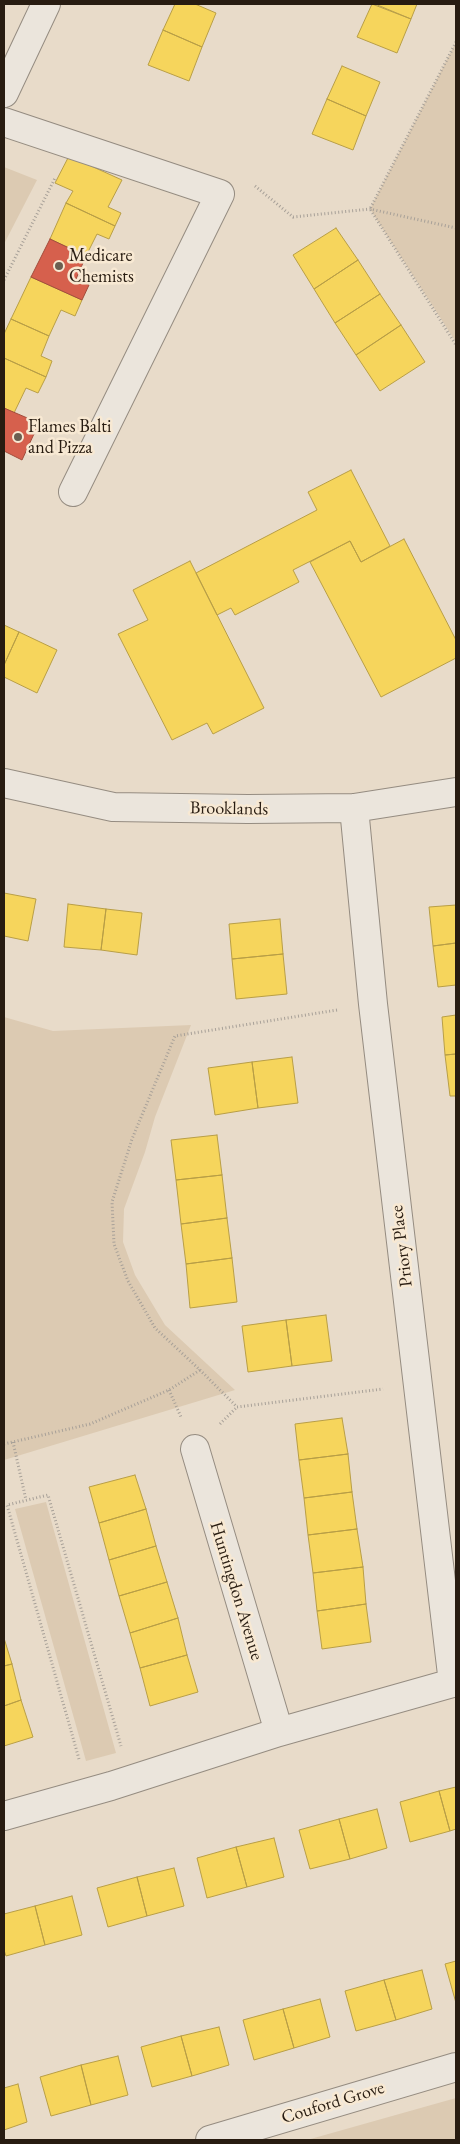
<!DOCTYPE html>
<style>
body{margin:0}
#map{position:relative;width:460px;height:2144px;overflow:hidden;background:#e8dbc9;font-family:"EB Garamond",serif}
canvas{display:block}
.frame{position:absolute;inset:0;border:5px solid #281c11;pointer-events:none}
</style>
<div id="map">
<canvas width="460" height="2144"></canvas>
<div class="frame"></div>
</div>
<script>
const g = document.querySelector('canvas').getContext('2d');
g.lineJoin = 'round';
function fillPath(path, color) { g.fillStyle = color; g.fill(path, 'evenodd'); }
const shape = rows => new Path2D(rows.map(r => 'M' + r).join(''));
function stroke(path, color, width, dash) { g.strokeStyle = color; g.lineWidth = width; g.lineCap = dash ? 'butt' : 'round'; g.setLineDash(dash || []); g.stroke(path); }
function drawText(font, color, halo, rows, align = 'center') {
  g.font = font + ' "EB Garamond",serif'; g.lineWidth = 5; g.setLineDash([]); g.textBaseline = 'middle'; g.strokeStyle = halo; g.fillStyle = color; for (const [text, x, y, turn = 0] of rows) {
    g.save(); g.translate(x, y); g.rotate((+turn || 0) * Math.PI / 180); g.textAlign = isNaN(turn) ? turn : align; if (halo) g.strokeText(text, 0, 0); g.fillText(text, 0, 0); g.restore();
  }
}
const green = shape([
 [456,42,456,342,370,209],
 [4,167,37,180,4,244],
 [4,1017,53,1031,191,1025,155,1117,145,1152,124,1209,123,1242,135,1275,165,1325,235,1390,4,1460],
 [46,1502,116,1753,86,1761,15,1509],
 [456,2098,456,2140,307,2140]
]);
const homes = shape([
 [175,4,195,4,216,13,202,47,163,30,175,4],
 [372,4,411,19,397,53,357,37,372,4],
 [375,4,417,4,411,19,375,4],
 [163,30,202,47,189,81,148,65,163,30],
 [342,66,380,82,366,116,327,99,342,66],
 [327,99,366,116,353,150,312,134,327,99],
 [69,156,122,180,108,207,121,213,115,226,66,203,73,191,55,183,69,156],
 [66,203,115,226,109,239,97,234,86,256,50,239,66,203],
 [336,228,358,260,314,289,293,255,336,228],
 [358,260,380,294,335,323,314,289,358,260],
 [31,277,82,300,75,316,61,310,49,336,11,319,31,277],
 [380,294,401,325,356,355,335,323,380,294],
 [11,319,49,336,41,356,52,361,46,377,4,358,4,334,11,319],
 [401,325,425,362,380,391,356,355,401,325],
 [4,358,46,377,38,393,26,388,14,413,4,408,4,358],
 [351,470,390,546,361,562,350,541,293,570,299,582,235,615,231,608,217,615,196,573,317,510,308,492,351,470],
 [404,539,456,640,456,658,381,697,310,562,350,541,361,562,404,539],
 [190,561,264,708,213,734,207,723,172,740,118,634,148,620,133,590,190,561],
 [4,625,19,632,4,665,4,625],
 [19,632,57,650,37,693,4,677,4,665,19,632],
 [4,893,36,899,28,941,4,936,4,893],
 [68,904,106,909,101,950,64,947,68,904],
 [456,905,456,943,433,946,429,907,456,905],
 [106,909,142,913,137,955,101,950,106,909],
 [280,919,283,954,232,959,229,924,280,919],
 [456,943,456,985,438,987,433,946,456,943],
 [283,954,287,994,236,999,232,959,283,954],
 [456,1015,456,1054,445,1055,442,1017,456,1015],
 [456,1054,456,1096,450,1096,445,1055,456,1054],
 [292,1057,298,1103,258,1108,252,1062,292,1057],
 [252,1062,258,1108,215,1115,208,1068,252,1062],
 [217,1135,222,1175,176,1180,171,1140,217,1135],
 [222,1175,227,1218,181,1224,176,1180,222,1175],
 [227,1218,232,1258,186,1264,181,1224,227,1218],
 [232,1258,237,1302,190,1308,186,1264,232,1258],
 [326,1315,332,1361,292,1366,286,1320,326,1315],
 [286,1320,292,1366,248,1372,242,1326,286,1320],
 [342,1418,348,1454,299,1460,295,1424,342,1418],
 [348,1454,352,1492,304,1498,299,1460,348,1454],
 [135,1475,146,1509,99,1523,89,1487,135,1475],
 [352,1492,357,1529,308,1535,304,1498,352,1492],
 [146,1509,156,1546,109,1560,99,1523,146,1509],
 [357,1529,363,1567,313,1573,308,1535,357,1529],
 [156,1546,167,1582,119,1596,109,1560,156,1546],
 [363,1567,366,1604,317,1611,313,1573,363,1567],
 [167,1582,178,1618,130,1633,119,1596,167,1582],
 [366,1604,371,1642,322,1649,317,1611,366,1604],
 [178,1618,187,1655,140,1668,130,1633,178,1618],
 [4,1638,12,1664,4,1666,4,1638],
 [187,1655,198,1692,150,1706,140,1668,187,1655],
 [12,1664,21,1700,4,1706,4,1666,12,1664],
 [21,1700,33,1737,4,1746,4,1706,21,1700],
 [456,1787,456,1829,450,1831,439,1791,456,1787],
 [439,1791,450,1831,410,1842,400,1802,439,1791],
 [377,1809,387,1848,350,1859,339,1819,377,1809],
 [339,1819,350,1859,310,1869,299,1830,339,1819],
 [274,1838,284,1877,247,1887,236,1847,274,1838],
 [236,1847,247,1887,207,1898,197,1858,236,1847],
 [174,1868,184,1906,147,1916,137,1877,174,1868],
 [137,1877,147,1916,108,1927,97,1888,137,1877],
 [72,1896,82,1935,45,1945,35,1906,72,1896],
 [35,1906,45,1945,6,1956,4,1950,4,1914,35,1906],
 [456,1961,456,2003,445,1964,456,1961],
 [422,1970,432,2009,396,2020,384,1980,422,1970],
 [384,1980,396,2020,356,2031,345,1991,384,1980],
 [320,1999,330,2037,294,2048,283,2009,320,1999],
 [283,2009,294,2048,254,2060,243,2020,283,2009],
 [219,2027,229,2065,192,2076,181,2036,219,2027],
 [181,2036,192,2076,152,2087,141,2047,181,2036],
 [118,2056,128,2095,91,2105,81,2065,118,2056],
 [81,2065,91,2105,51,2116,40,2077,81,2065],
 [18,2084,27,2122,4,2130,4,2088,18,2084]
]);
const shops = shape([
 [50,239,86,256,76,279,89,285,82,300,31,277,50,239],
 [4,408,39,423,22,460,4,451,4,408]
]);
const path = shape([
 [456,42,370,209,456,345],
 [255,186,293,217,370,209,456,228],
 [4,280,55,178],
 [337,1010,175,1036,132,1139,112,1202,114,1244,128,1281,155,1328,200,1370,237,1407,383,1389],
 [169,1390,181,1417],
 [220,1424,237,1407],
 [13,1442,26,1500],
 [4,1444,90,1424,169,1390,200,1370],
 [79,1759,7,1505,48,1495,121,1746]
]);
const minor = shape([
 [4,93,46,4],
 [4,122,220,194,73,492],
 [4,783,113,807,248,809,354,808,456,792],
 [354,808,373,1004,453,1683],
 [195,1449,279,1732],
 [4,1816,111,1786,279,1732,456,1682],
 [210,2140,456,2067]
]);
const markers = [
 [59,266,5,"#6b5f51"],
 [18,437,5,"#6b5f51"]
];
const poiNames = [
 ["Medicare",69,256],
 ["Chemists",69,277],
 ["Flames Balti",28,427],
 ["and Pizza",28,448]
];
const streetNames = [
 ["Brooklands",229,809,1],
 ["Priory Place",402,1246,-97],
 ["Huntingdon Avenue",236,1591,73],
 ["Couford Grove",333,2103,-17]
];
fillPath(green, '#dccab2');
fillPath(homes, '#f6d55c');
stroke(homes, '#b89e46', 1);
fillPath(shops, '#d6604d');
stroke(shops, '#a24c3b', 1);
stroke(minor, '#958c81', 30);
stroke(path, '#a7a098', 3, [1, 2.5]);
stroke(minor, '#ebe5dc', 28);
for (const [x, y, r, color] of markers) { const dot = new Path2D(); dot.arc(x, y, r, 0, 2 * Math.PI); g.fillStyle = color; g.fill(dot); stroke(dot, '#f8e9d3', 2); }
drawText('18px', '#281c11', '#f8e9d3', poiNames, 'left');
drawText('18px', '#281c11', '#f8e9d3', streetNames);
</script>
